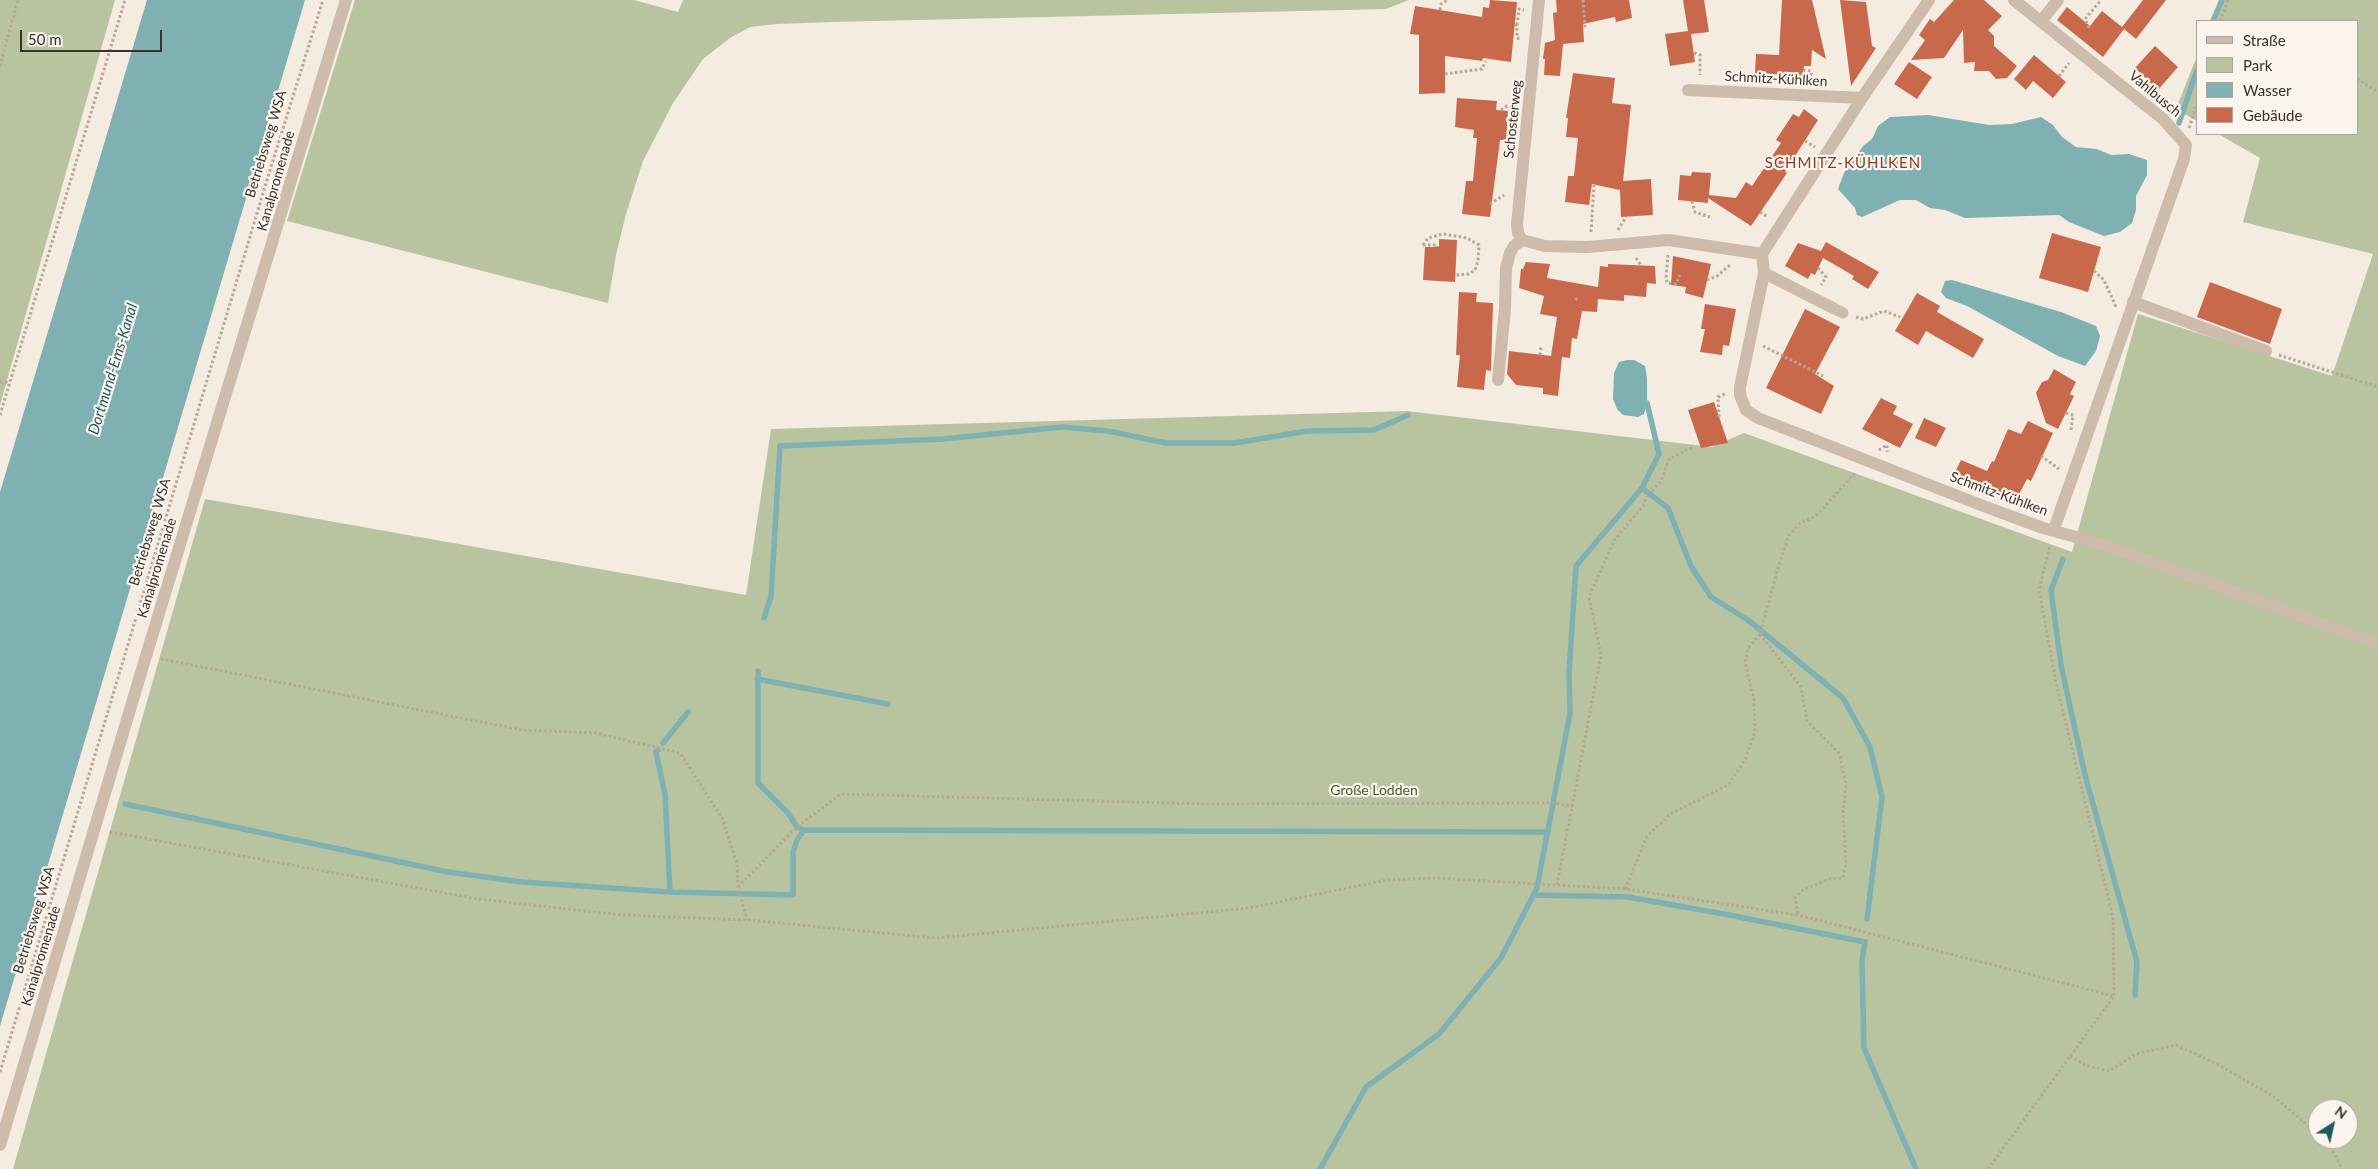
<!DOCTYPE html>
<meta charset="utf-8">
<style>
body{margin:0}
#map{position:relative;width:2378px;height:1169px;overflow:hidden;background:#f4ebe1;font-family:Lato,sans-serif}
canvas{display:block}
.legend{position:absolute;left:2196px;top:20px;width:162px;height:115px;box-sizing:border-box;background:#fbf5ee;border:1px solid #aea6a0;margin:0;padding:6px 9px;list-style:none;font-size:15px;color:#3b302b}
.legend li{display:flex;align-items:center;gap:10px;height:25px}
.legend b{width:25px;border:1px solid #aea6a0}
.north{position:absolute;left:2308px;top:1099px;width:50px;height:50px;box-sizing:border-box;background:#fbf5ee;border:1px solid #aea6a0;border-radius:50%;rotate:35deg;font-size:14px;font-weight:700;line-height:20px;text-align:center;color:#3b302b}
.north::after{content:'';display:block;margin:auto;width:18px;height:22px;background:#1f5a5e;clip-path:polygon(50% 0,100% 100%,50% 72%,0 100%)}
.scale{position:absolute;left:20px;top:30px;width:142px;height:22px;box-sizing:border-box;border:2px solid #3b302b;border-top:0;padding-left:6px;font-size:15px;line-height:18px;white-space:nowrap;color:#3b302b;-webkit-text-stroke:4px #fbf5ee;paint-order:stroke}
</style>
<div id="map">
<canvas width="2378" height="1169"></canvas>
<ul class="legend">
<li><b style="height:6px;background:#cdbbac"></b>Straße</li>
<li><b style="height:14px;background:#b8c4a0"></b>Park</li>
<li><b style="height:14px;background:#7fb0b2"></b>Wasser</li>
<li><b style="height:14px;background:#c8694b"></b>Gebäude</li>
</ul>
<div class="north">N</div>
<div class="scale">50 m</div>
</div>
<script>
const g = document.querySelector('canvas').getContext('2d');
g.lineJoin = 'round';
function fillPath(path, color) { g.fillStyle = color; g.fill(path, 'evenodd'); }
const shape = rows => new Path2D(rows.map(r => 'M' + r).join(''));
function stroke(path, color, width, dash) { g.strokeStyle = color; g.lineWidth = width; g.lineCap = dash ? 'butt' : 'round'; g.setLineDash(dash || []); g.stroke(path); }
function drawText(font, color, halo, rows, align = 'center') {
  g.font = font + ' Lato,sans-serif'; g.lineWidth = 4.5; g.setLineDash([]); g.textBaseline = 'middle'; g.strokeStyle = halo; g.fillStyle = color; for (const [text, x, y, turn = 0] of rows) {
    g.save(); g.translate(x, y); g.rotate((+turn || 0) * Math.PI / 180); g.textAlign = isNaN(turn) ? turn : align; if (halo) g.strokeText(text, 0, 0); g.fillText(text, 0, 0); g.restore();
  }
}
const green = shape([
 [0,0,115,0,0,405],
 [355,0,634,0,678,12,683,0,1409,0,1386,9,833,22,777,24,750,27,730,38,703,59,673,103,643,161,626,214,616,255,608,303,287,221],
 [2219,0,2378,0,2378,1169,13,1169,205,499,746,595,771,429,1407,411,1712,447,1744,433,2072,552,2138,314,2332,376,2373,254,2243,222,2260,158,2218,134,2357,134,2357,21,2211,21],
 [2318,1109,2348,1109,2348,1139,2318,1139],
 [2197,56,2197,121,2176,109]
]);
const water = shape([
 [147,0,305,0,0,1026,0,492],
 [1928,115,1989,125,2012,124,2041,117,2053,125,2062,137,2076,147,2097,149,2111,155,2129,154,2147,160,2147,175,2136,196,2136,210,2132,223,2120,232,2104,236,2069,222,2059,215,1965,218,1945,210,1930,208,1916,200,1900,200,1862,217,1857,215,1855,208,1838,189,1844,173,1863,146,1872,139,1878,126,1890,117],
 [1952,280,2061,312,2096,326,2100,336,2096,351,2085,366,2058,356,1967,306,1946,298,1941,292,1945,281],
 [1627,360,1634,360,1645,366,1647,378,1647,403,1644,414,1638,417,1623,415,1617,409,1613,399,1614,373,1619,362]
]);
const stream = shape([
 [2213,21,2222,0],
 [2179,123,2197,70],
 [1642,488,1668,508,1691,566,1711,597,1748,620,1843,698,1870,747,1882,797,1867,919],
 [2063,559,2051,590,2061,665,2085,775,2137,962,2135,995],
 [764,618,771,597,780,446,943,439,1062,427,1108,431,1166,443,1235,443,1307,431,1374,430,1408,415],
 [757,679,888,704],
 [663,743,688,712],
 [658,750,656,752,665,795,670,892,793,895,793,852,797,840,804,830,797,827,788,813,758,783,758,671],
 [125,804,448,872,522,882,670,892],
 [804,830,1548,832],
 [1534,895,1628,897,1724,914,1865,942,1862,961,1864,1048,1916,1169],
 [1320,1169,1366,1087,1439,1034,1501,958,1537,888,1570,713,1569,673,1576,566,1642,488,1659,454,1647,403]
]);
const building = shape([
 [1490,0,1517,2,1511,62,1483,58,1482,61,1445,56,1445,93,1419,94,1419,35,1410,34,1415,6,1482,17,1483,7,1489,8],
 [1556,0,1629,0,1632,18,1616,22,1615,17,1583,24,1584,42,1563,44,1560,76,1544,75,1545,59,1543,59,1545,43,1555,40,1553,13,1557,12],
 [1683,0,1704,0,1709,32,1691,34,1695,62,1670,66,1665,34,1688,31],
 [1782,0,1812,0,1826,59,1812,50,1811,66,1804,66,1803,76,1755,73,1756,54,1779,55],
 [1840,0,1866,2,1872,46,1876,48,1851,86],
 [1954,0,1984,0,2002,16,1988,30,1994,36,1994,46,2017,66,2007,78,1996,79,1989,71,1974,71,1975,62,1964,63,1963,30,1944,58,1911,60,1925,40,1919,35,1930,19,1934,22],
 [2143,0,2166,0,2136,39,2124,29,2103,57,2057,20,2067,7,2090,26,2102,11,2122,27],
 [2155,46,2178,67,2158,90,2135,68],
 [2034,55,2066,82,2053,98,2033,81,2026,90,2014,79],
 [1909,62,1932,77,1917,99,1894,84],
 [1573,73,1615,78,1612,103,1631,105,1623,181,1651,179,1653,215,1621,217,1620,190,1592,184,1589,205,1565,202,1568,176,1574,176,1578,138,1566,137,1568,118,1566,118],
 [1457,98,1497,101,1496,110,1508,111,1506,140,1500,140,1490,217,1462,214,1466,181,1473,181,1477,138,1473,138,1474,130,1455,127],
 [1804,109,1818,120,1785,172,1787,173,1751,226,1708,198,1708,203,1678,200,1680,175,1691,176,1692,172,1711,173,1709,195,1736,198,1746,182,1752,186,1781,143,1776,140,1793,114,1799,117],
 [2052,233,2101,247,2088,292,2039,278],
 [1439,239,1457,240,1455,282,1423,280,1425,247,1439,247],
 [1826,242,1879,272,1868,289,1852,279,1854,276,1823,258,1815,275,1811,273,1808,279,1785,266,1798,243,1821,251],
 [1673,256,1711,264,1703,298,1685,293,1686,287,1671,285],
 [1526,262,1550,264,1547,278,1598,287,1600,266,1608,267,1608,264,1655,266,1656,284,1647,283,1646,297,1624,295,1624,301,1598,299,1597,312,1582,311,1577,339,1572,338,1570,358,1562,357,1558,396,1543,394,1543,388,1516,385,1507,374,1509,351,1551,356,1557,317,1540,314,1544,296,1519,288,1521,269,1523,269],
 [2210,282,2282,309,2270,344,2197,317],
 [1459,292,1477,293,1476,302,1493,303,1491,371,1486,370,1484,390,1457,387,1460,355,1456,355],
 [1917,293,1940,306,1937,312,1984,339,1973,358,1926,331,1918,345,1895,331],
 [1705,304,1736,309,1729,346,1723,345,1722,355,1700,352,1705,329,1701,329],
 [1805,309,1840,327,1815,374,1834,386,1821,414,1766,388],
 [2054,369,2076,382,2070,394,2074,396,2058,429,2046,423,2036,393,2042,382,2048,380],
 [1881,398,1897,406,1893,414,1913,424,1900,448,1862,429],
 [1714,402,1728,443,1701,448,1688,410],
 [1924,418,1946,428,1936,447,1915,438],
 [2028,421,2053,433,2031,481,2027,479,2015,502,1953,476,1961,460,1987,471,1992,461,1994,462,2008,429,2021,434]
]);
const path = shape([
 [1583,0,1585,28,1583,29],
 [1440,10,1441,4,1448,0],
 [2220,21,2228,0],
 [1515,25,1517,25,1517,38,1521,39],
 [1517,25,1519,9,1524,10],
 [2089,28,2085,19,2100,1],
 [1694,53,1700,55,1700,75],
 [0,66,18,0],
 [1803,70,1811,71,1811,80],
 [1445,74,1482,69,1486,61],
 [2059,76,2069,63],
 [2357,79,2378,92],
 [1501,110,1507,106,1514,107],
 [2189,128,2197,104],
 [1805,141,1815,147],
 [1692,201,1695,212,1710,217],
 [1490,204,1504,195],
 [1760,212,1768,217],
 [1618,230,1626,217],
 [1591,232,1594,185],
 [1423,245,1428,238,1443,234,1467,238,1479,245,1478,261,1475,270,1469,274,1455,275],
 [1423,245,1437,245,1437,247],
 [1668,255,1666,277,1667,283,1676,284,1680,275],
 [1636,258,1641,265],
 [1818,268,1826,277,1821,285],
 [2094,271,2104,280,2116,307],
 [1707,280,1717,276,1730,265],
 [1575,299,1579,300],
 [1856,317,1863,319,1884,311,1900,317],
 [1763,346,1823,376],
 [1540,355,1541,347],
 [2279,355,2378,387],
 [0,382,9,382],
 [2066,413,2073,415],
 [0,415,125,0],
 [1719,417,1718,397,1725,394],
 [2071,430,2073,415],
 [1879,450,1887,445,1887,452],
 [2041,456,2059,469],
 [1652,491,1661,481,1669,459,1693,447],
 [1760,634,1801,687,1807,721,1839,753,1846,783,1843,813,1846,862,1843,878,1829,879,1803,890,1795,898,1798,915],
 [161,659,522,730,596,733,680,753,722,818,737,864,738,887,747,920],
 [110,832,478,899,622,915,747,920,936,938,1249,908,1387,880,1436,878,1625,889,1798,915,2114,996],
 [1557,885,1601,655,1589,597,1615,539,1644,505,1646,496],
 [738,887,797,827,841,794,1208,804,1553,803,1572,806],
 [1625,889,1647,836,1672,813,1728,785,1745,760,1755,732,1754,700,1745,662,1748,648,1760,634,1778,568,1789,535,1801,522,1815,517,1856,472],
 [2070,1056,2085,1065,2109,1071,2136,1054,2176,1045,2217,1064,2273,1096,2318,1134],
 [0,1072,267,180,323,0],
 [2324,1139,2328,1142,2342,1169],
 [1988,1169,2114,996,2113,917,2056,683,2039,590,2050,545]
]);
const service = shape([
 [1833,308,1843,313]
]);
const minor = shape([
 [1539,0,1517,224,1518,233,1522,240,1545,246,1587,247,1669,240,1762,254],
 [1929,0,1862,98,1762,254,1764,273,1740,387,1740,395,1746,410,1758,418,1986,507,2043,528,2105,545,2378,644],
 [2014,0,2163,119,2186,145,2184,159,2054,529],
 [2042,20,2058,0],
 [1688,90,1862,98],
 [1764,273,1833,308],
 [2133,302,2266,351],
 [1498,380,1505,309,1506,268,1510,253,1514,246,1522,240],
 [0,1145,146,656,346,0]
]);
const streetNames = [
 ["Schmitz-Kühlken",1776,79,3],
 ["Vahlbusch",2155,94,40],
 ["Schosterweg",1513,119,-84],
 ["Betriebsweg WSA",266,144,-73],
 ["Kanalpromenade",276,181,-74],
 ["Schmitz-Kühlken",1999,494,20],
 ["Betriebsweg WSA",150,532,-73],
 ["Kanalpromenade",157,568,-73],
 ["Betriebsweg WSA",34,920,-73],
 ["Kanalpromenade",41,956,-73]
];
const parkNames = [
 ["Große Lodden",1374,790]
];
const neighbourhoodNames = [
 ["SCHMITZ-KÜHLKEN",1843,163]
];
const waterNames = [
 ["Dortmund-Ems-Kanal",113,369,-73]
];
fillPath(green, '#b8c4a0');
fillPath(water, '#7fb0b2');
stroke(stream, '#7fb0b2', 5.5);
fillPath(building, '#c8694b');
stroke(path, '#b9a596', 3, [2.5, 2.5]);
stroke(service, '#cdbbac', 11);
stroke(minor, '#cdbbac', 12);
drawText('14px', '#3b302b', '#fbf5ee', streetNames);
drawText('14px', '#4a5a2e', '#fbf5ee', parkNames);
g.letterSpacing = '1px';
drawText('15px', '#8c3b22', '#fbf5ee', neighbourhoodNames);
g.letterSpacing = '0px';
drawText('italic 15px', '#1f5a5e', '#fbf5ee', waterNames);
</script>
